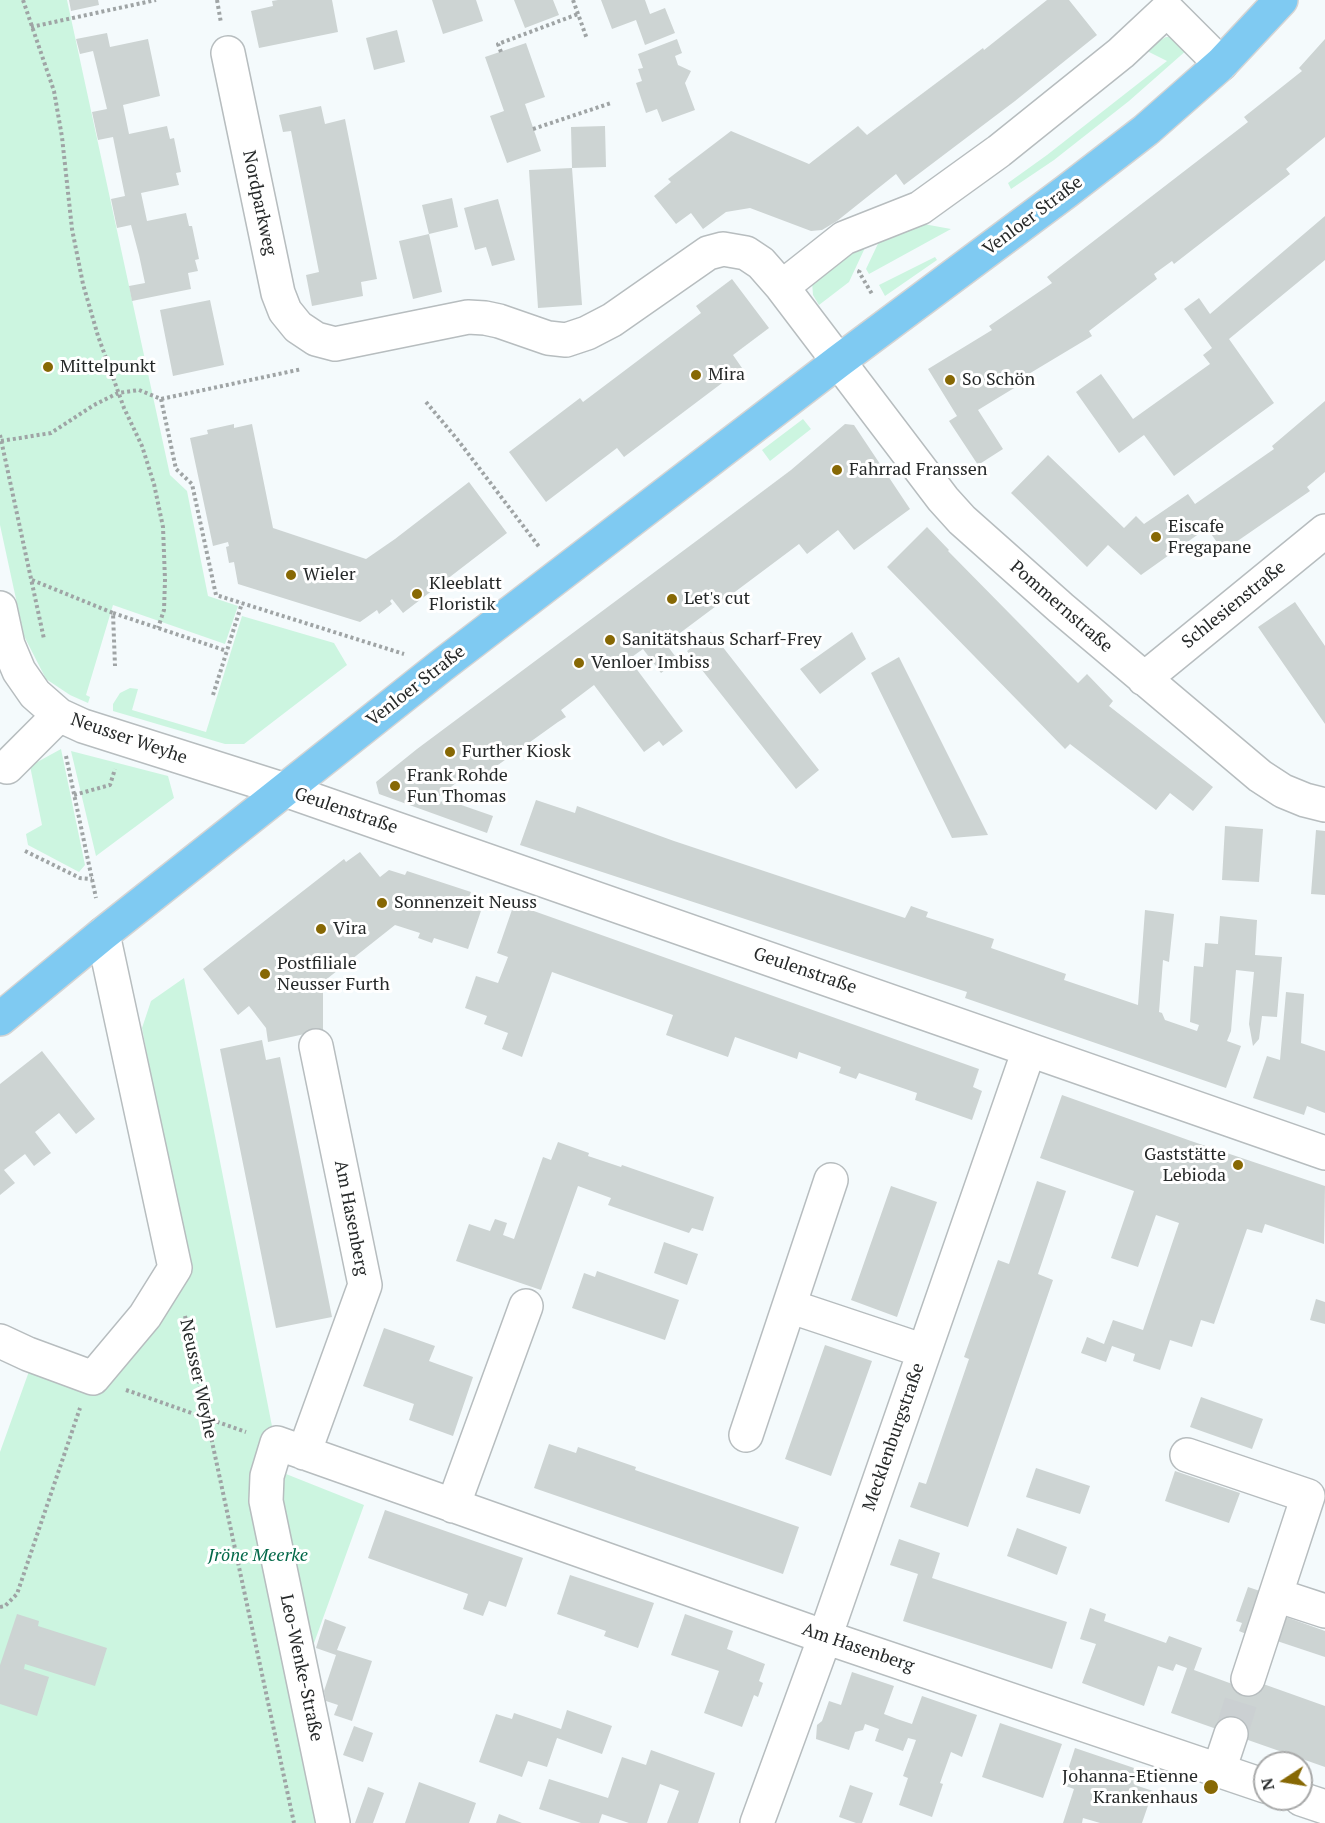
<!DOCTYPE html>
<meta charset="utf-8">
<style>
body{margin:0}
#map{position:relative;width:1325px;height:1823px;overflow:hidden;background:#f4fafc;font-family:"PT Serif",serif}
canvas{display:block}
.north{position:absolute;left:1253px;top:1751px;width:60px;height:60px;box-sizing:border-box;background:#fff;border:2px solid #a8a9a9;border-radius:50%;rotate:258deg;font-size:16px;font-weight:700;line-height:24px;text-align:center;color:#262929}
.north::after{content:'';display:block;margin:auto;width:21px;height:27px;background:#876804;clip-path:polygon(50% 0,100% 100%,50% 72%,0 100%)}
</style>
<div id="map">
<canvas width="1325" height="1823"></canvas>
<div class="north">N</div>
</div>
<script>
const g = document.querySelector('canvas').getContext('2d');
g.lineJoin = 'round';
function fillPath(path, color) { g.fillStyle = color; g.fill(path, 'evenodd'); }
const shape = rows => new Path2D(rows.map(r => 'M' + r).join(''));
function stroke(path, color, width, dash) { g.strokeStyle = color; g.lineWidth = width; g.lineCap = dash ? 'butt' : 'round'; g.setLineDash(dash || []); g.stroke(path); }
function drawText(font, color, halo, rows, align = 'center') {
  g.font = font + ' "PT Serif",serif'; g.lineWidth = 6; g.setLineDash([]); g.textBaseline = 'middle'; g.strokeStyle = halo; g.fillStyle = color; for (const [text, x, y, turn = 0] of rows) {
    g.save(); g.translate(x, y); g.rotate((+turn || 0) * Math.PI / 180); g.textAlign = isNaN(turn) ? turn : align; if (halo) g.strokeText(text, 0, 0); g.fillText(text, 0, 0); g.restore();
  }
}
const green = shape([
 [0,0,67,0,170,475,187,491,208,596,238,606,225,644,113,605,86,695,90,697,88,703,70,695,46,679,24,636,0,525],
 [1166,37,1174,37,1188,49,1129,101,1054,160,1011,189,1008,183,1047,155,1167,61,1147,51,1157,42],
 [918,223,951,229,869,274,866,269,884,231],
 [870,237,849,282,819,305,813,295,812,282],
 [935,257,937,260,885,296,879,285],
 [803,419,811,429,770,461,762,450],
 [242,616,334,643,347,665,244,744,225,744,113,711,113,704,120,693,130,688,138,689,132,710,206,732],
 [61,749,85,865,79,872,28,845,26,834,42,825,30,766],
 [71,751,168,776,174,798,96,856],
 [184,978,281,1472,364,1505,297,1690,326,1823,0,1823,0,1452,32,1363,92,1386,189,1277,142,1028,151,1001]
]);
const building = shape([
 [69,0,98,0,99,5,71,11],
 [278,0,332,0,338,32,259,48,251,11,273,6,272,1],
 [432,0,476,0,483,21,443,34],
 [514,0,553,0,559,15,525,28],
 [601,0,645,0,650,14,665,8,675,33,645,45,636,20,612,29],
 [1047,0,1069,0,1097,35,1015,101,904,185,896,174,837,221,822,230,811,231,750,208,726,212,703,229,691,213,676,224,654,196,671,182,668,179,731,131,809,164,858,126,867,135,983,48,984,50],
 [397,30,405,62,374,70,366,38],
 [107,33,110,47,148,39,160,96,123,105,129,134,167,126,170,139,174,138,181,172,176,173,179,185,141,193,147,221,186,213,189,226,192,226,199,259,195,260,198,271,188,273,191,289,132,301,129,286,145,283,139,255,131,225,117,228,111,199,125,196,119,167,113,137,98,140,92,112,107,109,93,51,80,54,76,39],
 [677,39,682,53,675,56,678,65,691,71,685,83,695,110,662,122,657,109,646,113,636,83,642,81,638,69,643,68,638,54],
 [1325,39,1325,137,1286,169,1290,174,1174,264,1172,261,1154,274,1157,279,1089,331,1092,336,1022,378,1024,382,978,410,1003,449,978,465,949,421,957,416,928,369,992,330,989,326,1052,283,1047,277,1248,122,1244,117,1302,71,1299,68],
 [526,43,545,97,525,104,541,151,507,163,490,116,504,111,485,57],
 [321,106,325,124,345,119,377,279,361,282,363,296,312,306,306,275,319,272,291,131,283,132,279,115],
 [605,126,606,167,572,168,571,127],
 [572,168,582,305,538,308,529,170],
 [452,198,458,227,429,234,442,292,413,299,399,241,429,234,422,205],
 [498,199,515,260,492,266,486,247,475,250,464,208],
 [1325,216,1325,260,1229,339,1274,403,1174,476,1144,435,1119,453,1076,392,1101,374,1133,419,1210,364,1203,355,1212,348,1184,309,1199,298,1210,314],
 [732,279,769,328,733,355,742,368,624,457,617,448,546,502,509,452,580,398,583,402,701,313,696,306],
 [210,300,224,365,173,376,160,310],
 [1325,401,1325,472,1307,487,1310,491,1223,551,1207,528,1141,575,1108,545,1087,567,1011,493,1048,455,1124,528,1136,516,1144,524,1188,494,1195,504,1274,449,1272,446],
 [234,424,234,428,252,424,273,528,366,559,395,539,469,482,507,533,403,613,392,599,390,601,392,604,379,614,377,610,360,622,238,584,234,562,229,563,226,547,229,546,228,542,213,546,190,438,208,434,207,430],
 [845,424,854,425,910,509,854,550,838,530,807,554,799,544,676,636,670,629,660,636,678,660,661,673,643,649,629,659,683,731,663,746,659,741,644,752,594,685,561,710,566,717,558,722,477,780,471,771,437,798,441,802,444,799,493,816,487,833,379,794,376,782,417,749,699,539,791,470],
 [927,527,949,550,948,551,1078,683,1087,674,1113,701,1109,706,1213,787,1193,811,1170,793,1156,810,1070,744,1065,749,887,567],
 [1295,602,1325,646,1325,724,1258,627],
 [711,632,819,770,796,789,687,651],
 [852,632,866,659,820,694,800,669],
 [899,657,988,835,952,838,871,673],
 [536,800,575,813,577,806,674,841,905,918,911,906,928,912,926,917,994,939,991,948,1066,974,1064,980,1138,1005,1145,910,1174,914,1169,962,1163,960,1159,1012,1162,1013,1165,1020,1197,1031,1199,1025,1190,1022,1194,966,1203,967,1205,943,1218,944,1220,916,1257,920,1255,955,1282,957,1277,1017,1262,1016,1259,1039,1253,1046,1249,1024,1254,972,1236,970,1231,1031,1227,1041,1241,1046,1226,1088,965,998,967,992,520,845],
 [1225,826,1263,829,1259,882,1222,880],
 [1316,830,1325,831,1325,895,1311,894],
 [360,852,380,877,389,870,405,875,407,871,471,892,469,897,484,902,468,949,434,938,432,943,418,938,420,933,395,925,323,982,323,1030,268,1042,266,1028,249,1006,238,1015,203,969,344,859,346,862],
 [514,904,979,1069,973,1087,982,1091,972,1120,915,1100,917,1093,859,1073,856,1079,839,1073,841,1067,799,1052,797,1059,735,1037,728,1057,666,1035,673,1015,552,972,522,1057,502,1049,508,1033,484,1024,487,1016,465,1008,476,976,498,983,508,957,497,953],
 [1286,992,1304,994,1301,1043,1325,1051,1325,1113,1307,1106,1304,1115,1253,1098,1267,1056,1280,1060],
 [262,1040,266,1060,280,1057,332,1317,276,1328,220,1049],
 [42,1051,95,1119,76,1134,59,1113,35,1132,51,1153,34,1166,25,1154,4,1170,15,1183,0,1195,0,1084],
 [1062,1095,1191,1141,1325,1186,1324,1244,1265,1224,1262,1233,1247,1229,1214,1324,1201,1320,1192,1347,1170,1340,1160,1370,1133,1361,1135,1354,1112,1346,1106,1362,1081,1353,1087,1337,1104,1344,1113,1320,1143,1330,1179,1223,1156,1215,1138,1267,1111,1258,1134,1191,1040,1158],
 [558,1142,589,1153,588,1156,621,1167,622,1165,714,1197,703,1231,692,1228,689,1233,608,1205,611,1198,578,1186,541,1290,456,1261,469,1224,490,1231,495,1219,507,1223,503,1235,514,1239,543,1157,551,1160],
 [1037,1181,1066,1191,1038,1274,1053,1280,968,1527,910,1507,919,1482,926,1484,969,1359,964,1357,998,1260,1009,1264],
 [891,1186,937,1202,897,1317,851,1300],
 [664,1242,698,1254,687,1285,654,1273],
 [597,1271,679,1300,665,1340,572,1308,584,1273,595,1277],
 [1316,1299,1325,1302,1325,1324,1310,1320],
 [384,1328,435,1346,429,1361,473,1377,453,1436,409,1420,414,1404,363,1386],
 [825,1345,872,1361,831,1476,785,1459],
 [1201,1397,1263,1419,1252,1449,1190,1427],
 [549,1444,576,1453,578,1447,636,1467,635,1470,799,1527,783,1574,534,1488],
 [1036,1468,1090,1486,1080,1514,1026,1497],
 [1175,1471,1240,1493,1229,1523,1165,1501],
 [385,1510,523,1558,506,1607,489,1601,483,1616,463,1609,468,1594,368,1558],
 [1017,1528,1067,1547,1057,1575,1007,1556],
 [899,1539,940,1553,932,1578,1067,1622,1052,1669,903,1621,918,1574,890,1565],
 [570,1575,654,1603,638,1648,604,1636,606,1631,557,1614],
 [1248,1587,1266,1593,1251,1636,1239,1631,1242,1623,1236,1621],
 [1090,1608,1106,1614,1104,1621,1166,1643,1169,1636,1202,1648,1194,1670,1235,1685,1238,1675,1325,1706,1325,1767,1171,1713,1187,1668,1176,1664,1173,1671,1158,1666,1144,1706,1082,1683,1096,1644,1080,1639],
 [17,1614,39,1621,38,1626,107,1648,95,1686,25,1664,24,1669,49,1677,37,1716,0,1704,0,1665],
 [685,1614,733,1631,727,1649,765,1664,759,1681,763,1683,758,1697,754,1695,742,1727,704,1713,719,1671,671,1655],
 [1286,1617,1325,1631,1325,1657,1277,1641],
 [325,1619,346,1627,337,1650,372,1661,352,1721,334,1715,338,1705,326,1701,324,1691,336,1655,316,1648],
 [852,1672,894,1686,884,1714,897,1719,912,1724,922,1696,977,1715,962,1757,951,1752,940,1783,943,1784,932,1817,899,1805,908,1778,903,1776,916,1740,908,1738,903,1751,875,1741,879,1729,865,1724,863,1730,855,1732,849,1750,816,1739,817,1725,822,1721,829,1701,841,1705],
 [567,1710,612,1726,602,1754,557,1738,547,1767,528,1761,522,1777,479,1762,496,1714,512,1719,514,1713,561,1729],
 [1000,1723,1062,1744,1043,1798,982,1777],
 [354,1726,373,1733,363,1762,343,1755],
 [1075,1748,1140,1770,1135,1785,1153,1791,1142,1823,1100,1823,1083,1818,1082,1823,1063,1823,1074,1789,1063,1785],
 [651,1750,715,1773,698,1823,667,1823,679,1791,660,1784,647,1823,629,1823,602,1814,599,1823,581,1823,539,1809,549,1779,608,1798,622,1757,646,1765],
 [419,1782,476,1803,469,1823,405,1823],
 [850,1785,873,1793,862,1823,856,1823,839,1817],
 [368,1787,384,1793,373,1823,355,1823],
 [499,1814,522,1823,496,1823]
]);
const minorTunnel = shape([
 [1231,1734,1248,1679]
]);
const path = shape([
 [23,0,54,91,62,137,72,229,83,284,98,336,124,408,142,446,154,484,163,527,165,580,164,610,158,628],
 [217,0,221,23],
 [573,0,587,39],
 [31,27,156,0],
 [501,52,498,44,578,14],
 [533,129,611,103],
 [860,270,859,272,872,294],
 [161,399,176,469,192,484,216,595,404,654],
 [426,402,457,439,540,548],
 [0,435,44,639],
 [1,441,51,433,94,405,118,393,139,390,161,399,302,369],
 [32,580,113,613,115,666],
 [113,613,227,651],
 [213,695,242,603],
 [66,756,96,898],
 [74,795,110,785,115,769],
 [25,851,80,878,92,879],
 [185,1316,294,1823],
 [126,1390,246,1432],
 [0,1607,5,1606,17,1594,80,1408]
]);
const minor = shape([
 [228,53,278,293,285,311,298,327,316,339,335,344,468,317,485,318,499,321,548,338,566,340,587,333,612,320,708,253,723,249,746,253,761,263,782,287,943,499,962,520,1061,608,1260,776,1283,791,1305,800,1325,805],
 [782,287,844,238,920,208,999,151,1121,53,1167,10,1221,64],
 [0,608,8,645,19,671,35,694,59,715,83,726,285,790,1325,1153],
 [1144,679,1325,531],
 [7,767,59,715],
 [789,1306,831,1180],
 [0,1341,28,1354,93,1378,145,1316,175,1268,103,934],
 [746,1435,789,1306,924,1351],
 [304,1453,365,1285,316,1046],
 [1187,1455,1308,1496,1248,1679],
 [453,1506,526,1306],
 [1276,1595,1325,1611],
 [1219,1770,1231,1734],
 [1301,1799,1325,1807],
 [333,1823,266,1501,267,1476,277,1443,825,1637,1265,1786],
 [757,1823,825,1637,1029,1050]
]);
const major = shape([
 [0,1019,103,934,441,666,839,361,1067,191,1146,130,1221,64,1281,0]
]);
const markers = [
 [48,367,6,"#876804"],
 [696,375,6,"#876804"],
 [950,380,6,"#876804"],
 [837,470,6,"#876804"],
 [1156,537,6,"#876804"],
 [291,575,6,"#876804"],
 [417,594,6,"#876804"],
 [672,599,6,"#876804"],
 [610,640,6,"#876804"],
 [579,663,6,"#876804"],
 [450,752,6,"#876804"],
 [395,786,6,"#876804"],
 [382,903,6,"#876804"],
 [321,929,6,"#876804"],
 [265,974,6,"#876804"],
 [1238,1165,6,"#876804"],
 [1211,1787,8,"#876804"]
];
const streetNames = [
 ["Nordparkweg",259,203,78],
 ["Venloer Straße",1033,216,-37],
 ["Schlesienstraße",1234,605,-39],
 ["Pommernstraße",1061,607,41],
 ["Venloer Straße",416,686,-38],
 ["Neusser Weyhe",129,739,19],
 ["Geulenstraße",346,811,19],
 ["Geulenstraße",805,971,19],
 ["Am Hasenberg",351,1218,79],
 ["Neusser Weyhe",198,1379,78],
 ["Mecklenburgstraße",894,1437,-71],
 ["Am Hasenberg",858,1648,19],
 ["Leo-Wenke-Straße",301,1668,78]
];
const poiNames = [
 ["Mittelpunkt",60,367],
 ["Mira",708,375],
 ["So Schön",962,380],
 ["Fahrrad Franssen",849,470],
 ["Eiscafe",1168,527],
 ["Fregapane",1168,548],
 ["Wieler",303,575],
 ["Kleeblatt",429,584],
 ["Floristik",429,605],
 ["Let's cut",684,599],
 ["Sanitätshaus Scharf-Frey",622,640],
 ["Venloer Imbiss",591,663],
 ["Further Kiosk",462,752],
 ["Frank Rohde",407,776],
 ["Fun Thomas",407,797],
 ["Sonnenzeit Neuss",394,903],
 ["Vira",333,929],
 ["Postfiliale",277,964],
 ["Neusser Furth",277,985],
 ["Gaststätte",1226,1155,"right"],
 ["Lebioda",1226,1176,"right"],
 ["Johanna-Etienne",1198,1777,"right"],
 ["Krankenhaus",1198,1798,"right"]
];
const parkNames = [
 ["Jröne Meerke",258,1556]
];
fillPath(green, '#ccf5e0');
fillPath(building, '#cdd4d3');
stroke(minorTunnel, '#cbd0d2', 33, [33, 16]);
stroke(minor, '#b7bdbf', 36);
stroke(major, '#d4d4d4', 36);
stroke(path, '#9fa4a5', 4, [3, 3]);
stroke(minor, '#fff', 33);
stroke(major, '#7fcaf2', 33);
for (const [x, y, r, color] of markers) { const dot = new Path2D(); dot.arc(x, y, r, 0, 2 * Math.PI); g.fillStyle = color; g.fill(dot); stroke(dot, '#fff', 2); }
drawText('18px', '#262929', '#fff', streetNames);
drawText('18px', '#262929', '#fff', poiNames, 'left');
drawText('italic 18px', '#026848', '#fff', parkNames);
</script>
